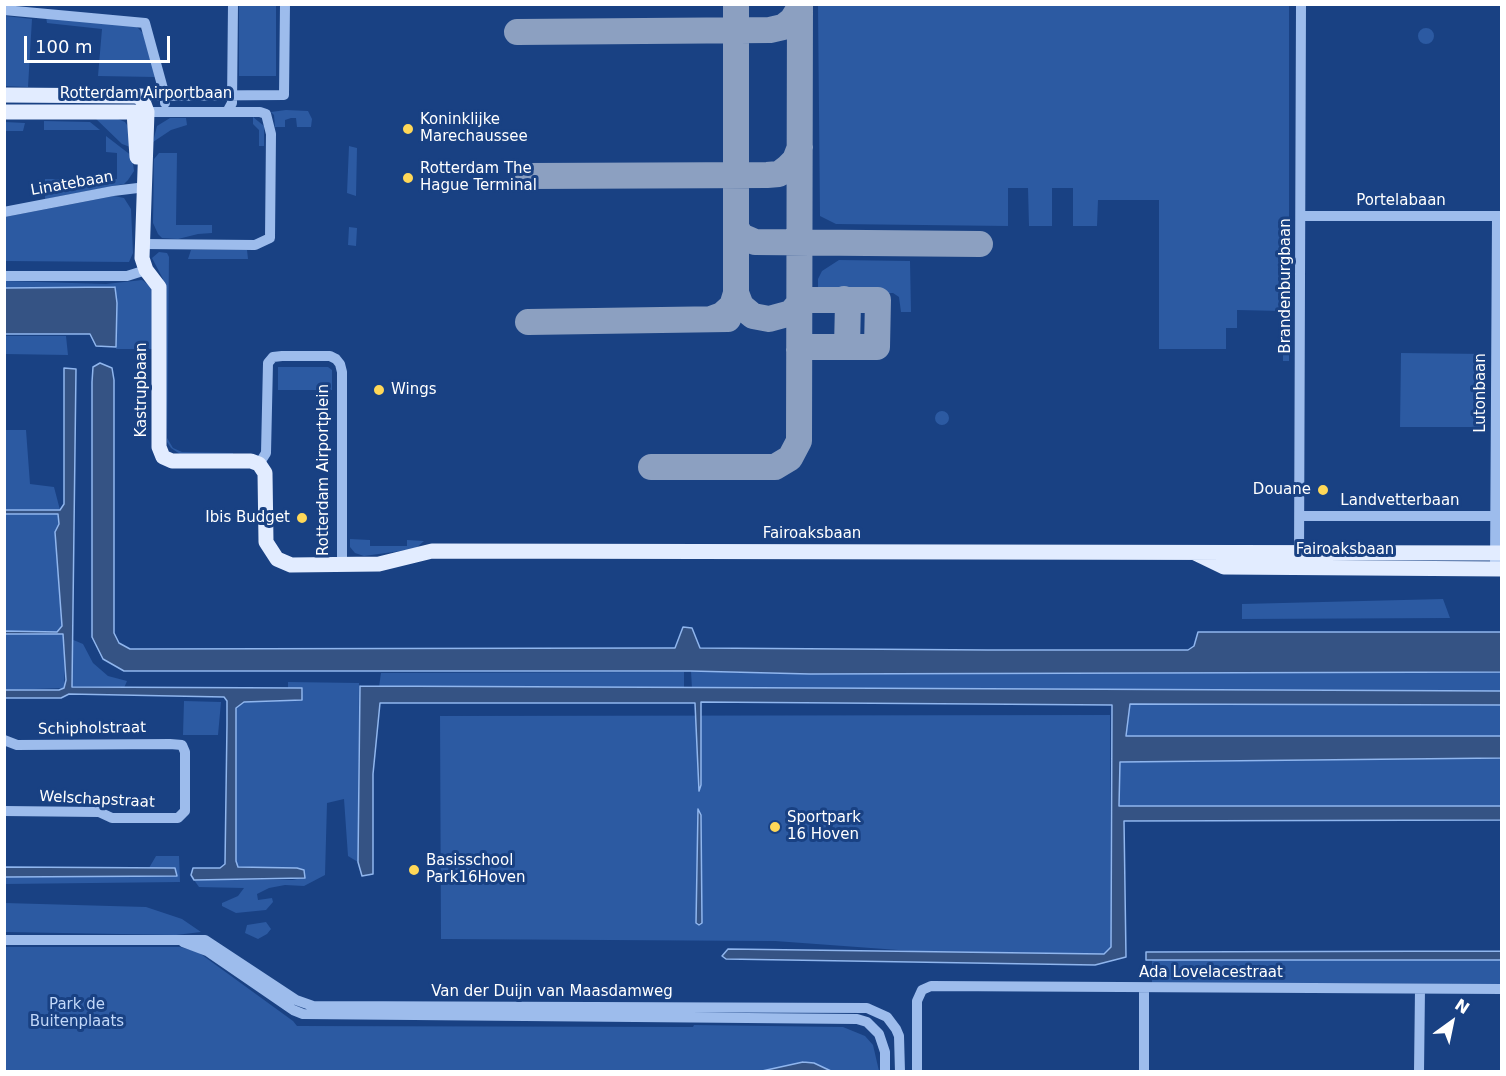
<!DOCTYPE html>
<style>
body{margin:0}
#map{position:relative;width:1506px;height:1076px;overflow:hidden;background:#194183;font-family:"DejaVu Sans",sans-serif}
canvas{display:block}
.frame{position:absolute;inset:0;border:6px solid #fff;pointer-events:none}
.north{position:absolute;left:1422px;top:992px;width:60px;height:60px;-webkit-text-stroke:4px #194183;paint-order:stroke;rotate:33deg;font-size:16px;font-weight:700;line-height:24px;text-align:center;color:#fff}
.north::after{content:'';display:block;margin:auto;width:21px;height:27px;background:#fff;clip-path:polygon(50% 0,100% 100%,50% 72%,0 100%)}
.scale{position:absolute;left:24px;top:36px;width:146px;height:27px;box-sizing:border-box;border:3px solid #fff;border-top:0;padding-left:8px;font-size:18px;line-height:21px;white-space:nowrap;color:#fff;-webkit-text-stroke:4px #194183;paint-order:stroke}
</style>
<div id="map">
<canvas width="1506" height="1076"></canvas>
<div class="frame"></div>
<div class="north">N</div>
<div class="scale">100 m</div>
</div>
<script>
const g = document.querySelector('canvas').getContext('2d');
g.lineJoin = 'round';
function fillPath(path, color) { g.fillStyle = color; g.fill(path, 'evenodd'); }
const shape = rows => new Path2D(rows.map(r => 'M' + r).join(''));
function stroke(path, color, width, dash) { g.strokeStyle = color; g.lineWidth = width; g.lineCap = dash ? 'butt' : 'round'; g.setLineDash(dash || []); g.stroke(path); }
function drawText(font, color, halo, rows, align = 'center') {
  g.font = font + ' "DejaVu Sans",sans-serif'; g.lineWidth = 6; g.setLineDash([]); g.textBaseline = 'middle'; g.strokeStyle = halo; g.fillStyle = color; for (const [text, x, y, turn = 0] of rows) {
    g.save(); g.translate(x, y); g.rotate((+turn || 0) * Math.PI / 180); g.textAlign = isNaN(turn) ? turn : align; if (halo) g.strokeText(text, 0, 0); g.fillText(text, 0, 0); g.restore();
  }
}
const green = shape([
 [239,5,276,5,276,76,239,76],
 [818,5,1289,5,1289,361,1283,361,1283,311,1237,310,1237,328,1226,328,1226,349,1159,349,1159,200,1098,200,1097,226,1073,226,1073,188,1052,188,1052,226,1029,226,1028,188,1008,188,1008,226,836,224,820,216],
 [5,16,32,19,28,87,5,86],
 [46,17,136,26,143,33,156,77,98,76,102,29,47,23],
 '1418 36a8 8 0 1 1 16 0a8 8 0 1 1-16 0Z',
 [286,110,308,111,312,119,311,127,297,127,296,118,291,118,285,120,285,127,275,127,274,115,271,112],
 [94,117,116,118,125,122,129,128,133,148,122,144],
 [253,117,264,126,264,146,259,146,259,130,253,124],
 [170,118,186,118,187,125,171,130,153,142,157,126],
 [44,121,90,122,100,130,44,130],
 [5,122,25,123,23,131,5,131],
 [106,136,132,156,134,171,128,180,124,184,45,199,45,179,117,179,117,153,106,152],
 [349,146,357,148,356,196,347,193],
 [159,153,177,153,176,225,212,225,212,233,198,234,178,239,162,238,158,234,153,223,154,159],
 [114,196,124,198,131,209,133,253,129,262,5,261,5,217],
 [349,227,357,228,356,246,348,245],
 [191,250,247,250,248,259,188,259],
 [159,252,167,253,169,257,167,438,173,448,182,452,233,453,233,457,180,454,171,448,167,442,163,279,152,258],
 [839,260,910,261,911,312,901,312,899,297,893,293,818,293,818,279,822,271],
 [142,280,152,287,153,349,116,349,117,303,5,288,5,281,106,284],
 [5,336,66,336,68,355,5,354],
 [1401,353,1485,354,1485,427,1400,427],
 [278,367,328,367,332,370,332,390,278,390],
 '935 418a7 7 0 1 1 14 0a7 7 0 1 1-14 0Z',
 [4,430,26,430,30,484,54,487,60,510,5,510],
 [5,514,58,514,59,524,55,532,62,626,58,632,5,631],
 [350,539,370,540,370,546,407,546,407,540,424,541,415,549,364,556,355,553,350,547],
 [1443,599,1450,618,1242,619,1242,604],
 [5,634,63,634,65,660,64,688,5,690],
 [71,639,83,644,93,663,108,676,127,681,124,688,72,687],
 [691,671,810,674,1501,672,1502,691,692,689],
 [684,672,684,689,379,687,381,673],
 [288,682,359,683,358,862,348,856,344,799,327,803,325,875,304,886,285,885,269,888,257,894,258,900,272,898,273,902,266,910,236,913,222,906,222,903,238,896,244,888,199,887,194,880,297,880,238,867,236,862,236,708,244,702,302,700,303,688,288,688],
 [184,701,221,702,218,735,183,735],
 [1130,704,1501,705,1501,736,1126,736],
 [1110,715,1111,947,1104,954,912,951,775,941,441,939,440,716],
 [1501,758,1501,806,1119,806,1119,762],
 [156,856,179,856,180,882,5,884,4,877,176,876,174,868,149,868],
 [5,903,146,907,182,919,201,932,176,935,5,932],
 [266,922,271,929,267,934,258,939,245,933,247,925],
 [4,947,180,947,198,952,293,1021,297,1026,693,1027,694,1025,843,1027,865,1036,873,1045,879,1071,5,1071],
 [1152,960,1501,960,1501,984,1152,983]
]);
const water = shape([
 [115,287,117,303,116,347,96,346,90,334,5,334,5,288,115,287],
 [100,363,112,368,114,380,114,633,119,643,130,649,666,648,675,648,683,627,692,628,700,648,988,650,1188,650,1194,646,1198,632,1501,632,1501,672,810,674,691,671,124,671,103,659,92,637,92,382,93,367,100,363],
 [64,368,76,369,72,687,302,688,302,700,244,702,236,708,236,861,238,867,297,868,304,870,305,878,194,880,191,875,193,868,220,868,225,864,227,724,227,701,224,697,69,694,61,698,5,698,5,690,59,690,64,688,66,680,63,634,4,634,5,631,57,632,62,626,55,532,59,524,58,514,5,514,4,510,60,510,64,504,64,368],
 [360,686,1501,691,1501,705,1130,704,1126,736,1501,736,1501,758,1120,762,1119,806,1501,806,1501,820,1124,821,1126,957,1095,965,726,959,722,956,728,949,1104,954,1111,947,1112,705,701,702,701,785,699,791,695,703,380,703,373,774,373,874,362,876,358,862,360,686],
 [698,809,701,815,702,923,699,925,696,923,698,809],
 [5,867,175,868,177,876,5,877,5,867],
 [1502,951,1501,960,1146,960,1146,952,1502,951],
 [803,1062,814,1063,831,1071,762,1071,803,1062]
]);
const taxiway = shape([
 [517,32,770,30,783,27,792,20,800,7],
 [528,176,767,175,779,174,788,167,795,160,800,147],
 [736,227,741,236,755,242,980,244],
 [736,293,741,306,753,316,769,319,791,313,802,300,878,300,877,347,805,347,799,350],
 [844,299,848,303,847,347],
 [711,319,722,315,732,306,736,293,736,4],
 [528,322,728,319],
 [651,467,775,467,790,458,799,441,800,4]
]);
const minor = shape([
 [4,10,145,23,165,96,165,103],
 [139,101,141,96,284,95,285,4],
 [141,112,260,112,266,114,271,134,270,238,255,245,142,244],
 [227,112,232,103,233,4],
 [4,212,113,191,146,187],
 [1301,216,1502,216],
 [4,276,127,276,146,270],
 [259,464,266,453,268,363,273,357,282,356,330,356,336,359,340,364,342,372,342,565],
 [1300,516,1500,516],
 [1299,559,1301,4],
 [1495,570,1497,216],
 [4,740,17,745,170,744,182,745,185,752,185,811,178,818,112,818,99,812,4,811],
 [4,940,205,940,296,1000,313,1006,867,1008,887,1017,896,1029,899,1036,900,1072],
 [183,942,207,951,293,1010,303,1014,857,1019,867,1022,879,1034,885,1052,885,1072],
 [1144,988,1144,1072],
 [917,1072,917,1001,922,990,931,986,1502,989],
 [1419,1072,1420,989]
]);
const major = shape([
 [4,95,141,96,147,112,142,258,146,270,159,287,159,447,163,457,172,461,251,461,259,464,265,473,266,542,277,559,291,565,379,564,432,551,1502,553],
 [4,112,134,112,137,157],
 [1195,553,1224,567,1502,569]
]);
const markers = [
 [408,129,6,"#ffd858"],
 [408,178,6,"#ffd858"],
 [379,390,6,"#ffd858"],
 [1323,490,6,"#ffd858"],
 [302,518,6,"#ffd858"],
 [775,827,6,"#ffd858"],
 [414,870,6,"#ffd858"]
];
const streetNames = [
 ["Rotterdam Airportbaan",146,94],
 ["Linatebaan",72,184,-10],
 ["Portelabaan",1401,201],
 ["Brandenburgbaan",1286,286,-90],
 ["Kastrupbaan",142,390,-90],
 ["Lutonbaan",1481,393,-90],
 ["Rotterdam Airportplein",324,470,-90],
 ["Landvetterbaan",1400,501],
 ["Fairoaksbaan",812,534],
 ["Fairoaksbaan",1345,550],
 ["Schipholstraat",92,729,-1],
 ["Welschapstraat",97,800,3],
 ["Ada Lovelacestraat",1211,973],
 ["Van der Duijn van Maasdamweg",552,992]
];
const poiNames = [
 ["Koninklijke",420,120],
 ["Marechaussee",420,137],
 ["Rotterdam The",420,169],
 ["Hague Terminal",420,186],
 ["Wings",391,390],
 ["Douane",1311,490,"right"],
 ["Ibis Budget",290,518,"right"],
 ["Sportpark",787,818],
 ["16 Hoven",787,835],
 ["Basisschool",426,861],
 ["Park16Hoven",426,878]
];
const parkNames = [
 ["Park de",77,1005],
 ["Buitenplaats",77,1022]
];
fillPath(green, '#2c5aa2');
fillPath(water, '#355384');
stroke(water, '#90b6ee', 1.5);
stroke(taxiway, '#8ca0c1', 26);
stroke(minor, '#9dbcec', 10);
stroke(major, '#e2ecff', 15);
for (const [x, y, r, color] of markers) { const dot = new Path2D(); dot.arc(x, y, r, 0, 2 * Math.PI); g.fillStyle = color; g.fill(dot); stroke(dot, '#194183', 2); }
drawText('15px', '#fff', '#194183', streetNames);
drawText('15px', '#fff', '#194183', poiNames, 'left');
drawText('15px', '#c2d8f9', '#194183', parkNames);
</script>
